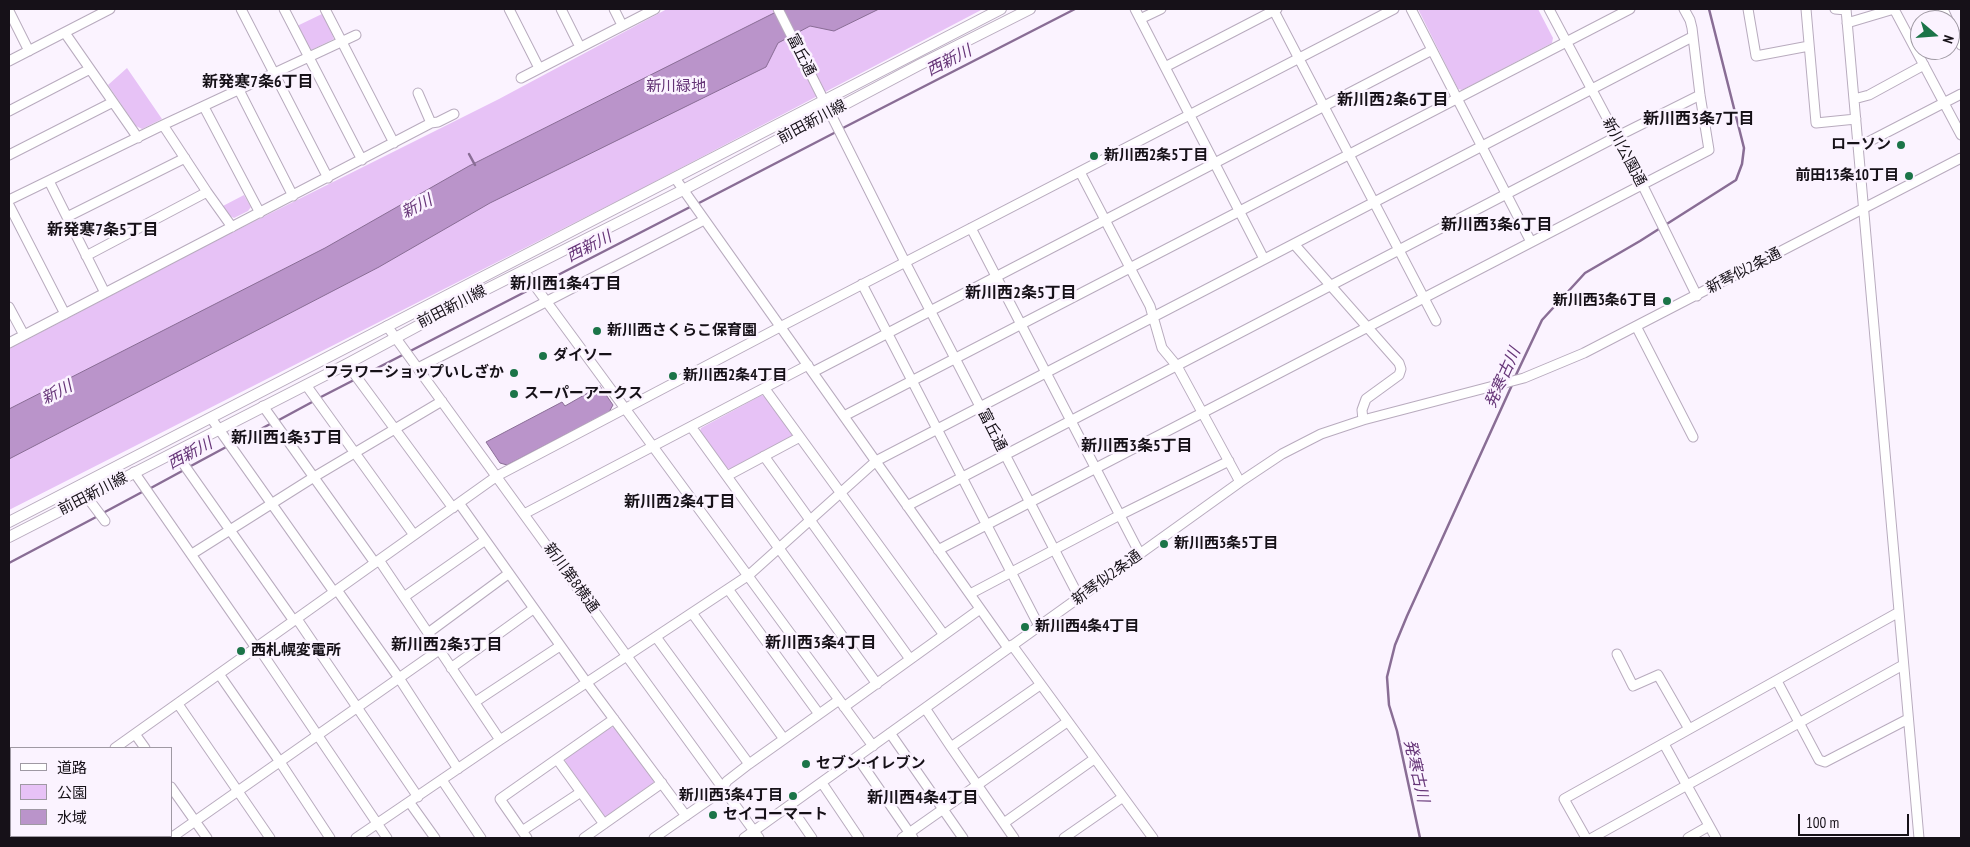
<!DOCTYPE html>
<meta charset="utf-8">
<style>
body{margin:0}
#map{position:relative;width:1970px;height:847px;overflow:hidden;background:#fbf3ff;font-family:"PT Sans Narrow","Noto Sans JP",sans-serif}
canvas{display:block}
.frame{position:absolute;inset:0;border:10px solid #161118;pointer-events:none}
.legend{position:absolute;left:10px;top:747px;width:162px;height:90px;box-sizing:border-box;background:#fbf3ff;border:1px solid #9f99a3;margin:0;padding:6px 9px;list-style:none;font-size:15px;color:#161118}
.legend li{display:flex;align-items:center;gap:10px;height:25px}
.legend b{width:25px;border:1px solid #9f99a3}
.north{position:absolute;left:1910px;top:10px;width:50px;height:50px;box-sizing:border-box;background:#fbf3ff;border:1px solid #9f99a3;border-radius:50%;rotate:108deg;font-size:14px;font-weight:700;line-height:20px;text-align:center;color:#161118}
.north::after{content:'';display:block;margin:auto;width:18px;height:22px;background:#1b7448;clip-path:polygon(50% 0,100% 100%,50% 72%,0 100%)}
.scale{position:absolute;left:1798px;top:814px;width:111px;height:22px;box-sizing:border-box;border:2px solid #161118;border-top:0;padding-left:6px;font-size:15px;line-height:18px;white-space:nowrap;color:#161118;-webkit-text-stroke:4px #fbf3ff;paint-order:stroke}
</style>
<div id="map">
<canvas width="1970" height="847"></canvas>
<div class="frame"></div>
<ul class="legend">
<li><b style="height:6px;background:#fff"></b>道路</li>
<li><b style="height:14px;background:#e7c2f6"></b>公園</li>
<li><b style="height:14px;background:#ba94ca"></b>水域</li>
</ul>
<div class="north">N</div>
<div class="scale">100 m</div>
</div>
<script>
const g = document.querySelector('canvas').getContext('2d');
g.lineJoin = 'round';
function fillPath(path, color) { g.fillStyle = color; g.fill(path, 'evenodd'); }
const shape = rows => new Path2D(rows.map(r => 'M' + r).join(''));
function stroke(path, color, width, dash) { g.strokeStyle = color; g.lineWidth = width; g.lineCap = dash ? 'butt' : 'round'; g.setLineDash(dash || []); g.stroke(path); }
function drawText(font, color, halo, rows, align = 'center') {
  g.font = font + ' "PT Sans Narrow","Noto Sans JP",sans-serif'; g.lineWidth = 5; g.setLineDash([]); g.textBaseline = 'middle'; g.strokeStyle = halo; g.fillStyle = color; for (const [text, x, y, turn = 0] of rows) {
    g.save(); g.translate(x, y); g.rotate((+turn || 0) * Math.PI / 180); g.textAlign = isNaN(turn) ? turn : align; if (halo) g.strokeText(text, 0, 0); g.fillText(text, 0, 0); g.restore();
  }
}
const green = shape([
 [667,9,983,9,635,192,9,510,9,349,225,236,499,99],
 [1418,9,1538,9,1553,38,1552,43,1462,90,1458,89],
 [324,13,334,39,309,51,297,26],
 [127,68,162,119,142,129,136,126,108,85],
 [244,195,251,207,248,211,234,218,230,216,221,207],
 [762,395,765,397,792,433,792,436,730,469,726,468,700,431,701,428],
 [614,727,624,733,654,781,653,783,607,816,604,816,565,761,566,758,601,729]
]);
const water = shape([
 [782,9,879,9,834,31,810,26,778,43,766,67,490,203,379,267,9,459,9,409,325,248,469,166,782,9],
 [600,386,613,405,609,412,507,465,500,463,486,442,562,402,565,406,600,386]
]);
const stream = shape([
 [841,129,1075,9],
 [469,154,475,165],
 [697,204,836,132],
 [1515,377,1542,320,1585,273,1640,241,1736,180,1742,164,1744,148,1709,9],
 [319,398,692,206],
 [277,421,314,401],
 [233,444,272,423],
 [189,467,228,446],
 [149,489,184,470],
 [103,513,144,491],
 [9,563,98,516],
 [1420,838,1397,731,1389,705,1387,677,1395,645,1407,616,1512,385]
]);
const minor = shape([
 [241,9,328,178],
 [284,9,362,160],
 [325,9,394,143],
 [509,9,539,68],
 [561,9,580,47],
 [614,9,622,25],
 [778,9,905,262,1079,597],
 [1135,9,1264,259],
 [1273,9,1436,321],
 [1411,9,1531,242],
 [1549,9,1642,184,1697,296],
 [1748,9,1756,56,1809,46],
 [1806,9,1816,123,1856,119],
 [1835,9,1846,10],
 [1846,9,1919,838],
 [1894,9,1961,135],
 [1943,9,1948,20],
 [9,11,29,51],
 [1140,19,1161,9],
 [1847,23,1894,9],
 [1950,23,1961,45],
 [65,33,138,138],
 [9,61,110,9],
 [1165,67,1277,9],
 [521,78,655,9],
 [239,90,293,196],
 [1854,99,1869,95,1924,65],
 [204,107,260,213],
 [9,111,90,69],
 [431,123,438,122,454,114],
 [163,125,207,192,232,227],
 [1858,144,1870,141,1961,94],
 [9,155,113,102],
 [1080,172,1150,306,1162,348,1177,366,1240,482],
 [675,178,1008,648],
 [49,181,105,293],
 [9,200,163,125,356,35],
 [9,205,65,314],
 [67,217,185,158],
 [971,228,1140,554],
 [1294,244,1399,363,1401,369,1399,375,1366,399,1362,410,1363,420],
 [86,256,207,192],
 [524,271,873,746],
 [862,284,1039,626],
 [9,307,24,335],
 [387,326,759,838],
 [1636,326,1693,437],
 [9,343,431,123,418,93],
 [347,364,453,508],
 [418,368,704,220],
 [813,372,1432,50],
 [306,385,414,535],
 [765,389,944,635],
 [263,406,375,563],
 [844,416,1630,9],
 [211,418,334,592],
 [692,428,877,684],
 [175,452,294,621],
 [764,456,910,659],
 [134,472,256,648],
 [727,476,800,437],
 [87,497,105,521],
 [459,503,587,683,686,816],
 [907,506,1616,137,1700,95],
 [524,514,808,365],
 [938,550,1709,150,1700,95,1692,28,1690,20,1684,9],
 [192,554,314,477,442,401],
 [379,560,500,740],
 [728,589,819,714],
 [337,590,399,678,458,769],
 [970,594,1120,515,1229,461],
 [404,597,484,541],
 [692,613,784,739],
 [297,619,418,797],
 [428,633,508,574],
 [656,637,749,764],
 [1012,645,1153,838],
 [258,647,387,838],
 [1617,654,1633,686,1658,675,1689,729],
 [451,668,533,609],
 [219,674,280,762,330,838],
 [1777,681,1819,760,1825,762,1908,719],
 [475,702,560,646],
 [178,704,270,838],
 [844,707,980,609],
 [925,708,951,747,1014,838],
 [890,733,963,838],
 [135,734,145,748],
 [1664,744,1716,838],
 [951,747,1040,685],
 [115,748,497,476,780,327,1394,9],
 [857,757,913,838],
 [557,759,604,824],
 [442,780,481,838],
 [822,783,859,838],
 [171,787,207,838],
 [410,803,435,838],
 [790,806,812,838],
 [9,818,11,822],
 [1004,823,1094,759],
 [522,831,581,792],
 [20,836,22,838],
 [87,836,89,838],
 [146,836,148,838],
 [171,838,439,650],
 [356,838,500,740,749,575,876,461,1692,37],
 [527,838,500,799,614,719],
 [584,838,662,783],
 [654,838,720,792,727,781,749,764,839,700],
 [744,838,1240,482,1282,454,1321,434,1363,420,1524,378,1584,353,1961,158],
 [902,838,1067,722],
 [1064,838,1123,797],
 [1586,838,1564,799,1899,612],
 [1592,838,1903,665],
 [1688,838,1709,826]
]);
const major = shape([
 [9,522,1001,9],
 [9,537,347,364,477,294,683,190,919,65,1030,9]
]);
const markers = [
 [1901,145,5,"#1b7448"],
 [1094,156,5,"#1b7448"],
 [1909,176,5,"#1b7448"],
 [1667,301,5,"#1b7448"],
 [597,331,5,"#1b7448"],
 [543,356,5,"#1b7448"],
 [514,373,5,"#1b7448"],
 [673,376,5,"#1b7448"],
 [514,394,5,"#1b7448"],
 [1164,544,5,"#1b7448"],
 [1025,627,5,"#1b7448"],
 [241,651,5,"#1b7448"],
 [806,764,5,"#1b7448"],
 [793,796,5,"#1b7448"],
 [713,815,5,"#1b7448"]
];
const streetNames = [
 ["富丘通",801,55,63],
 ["前田新川線",812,122,-28],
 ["新川公園通",1624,152,62],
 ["新琴似2条通",1744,271,-27],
 ["前田新川線",452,307,-27],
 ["富丘通",992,430,63],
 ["前田新川線",93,494,-27],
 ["新川第8横通",571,578,54],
 ["新琴似2条通",1107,578,-36]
];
const parkNames = [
 ["新川緑地",676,87]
];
const poiNames = [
 ["ローソン",1891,145,"right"],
 ["新川西2条5丁目",1104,156],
 ["前田13条10丁目",1899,176,"right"],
 ["新川西3条6丁目",1657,301,"right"],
 ["新川西さくらこ保育園",607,331],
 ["ダイソー",553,356],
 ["フラワーショップいしざか",504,373,"right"],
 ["新川西2条4丁目",683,376],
 ["スーパーアークス",524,394],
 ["新川西3条5丁目",1174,544],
 ["新川西4条4丁目",1035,627],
 ["西札幌変電所",251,651],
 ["セブン-イレブン",816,764],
 ["新川西3条4丁目",783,796,"right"],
 ["セイコーマート",723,815]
];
const waterNames = [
 ["西新川",949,61,-27],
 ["新川",417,207,-27],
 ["西新川",589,247,-27],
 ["発寒古川",1503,378,-66],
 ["新川",57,393,-27],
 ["西新川",190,454,-28],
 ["発寒古川",1416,771,77]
];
const neighbourhoodNames = [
 ["新発寒7条6丁目",258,82],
 ["新川西2条6丁目",1393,100],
 ["新川西3条7丁目",1699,119],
 ["新川西3条6丁目",1497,225],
 ["新発寒7条5丁目",103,230],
 ["新川西1条4丁目",566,284],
 ["新川西2条5丁目",1021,293],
 ["新川西1条3丁目",287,438],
 ["新川西3条5丁目",1137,446],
 ["新川西2条4丁目",680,502],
 ["新川西3条4丁目",821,643],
 ["新川西2条3丁目",447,645],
 ["新川西4条4丁目",923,798]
];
fillPath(green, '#e7c2f6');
fillPath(water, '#ba94ca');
stroke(water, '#896d95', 1);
stroke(stream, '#896d95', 2.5);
stroke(minor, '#b8abbe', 11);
stroke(major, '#b8abbe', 12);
stroke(minor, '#fff', 9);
stroke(major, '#fff', 10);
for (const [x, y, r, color] of markers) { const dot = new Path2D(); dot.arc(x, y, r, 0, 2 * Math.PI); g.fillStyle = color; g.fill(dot); stroke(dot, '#fbf3ff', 2); }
drawText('15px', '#161118', '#fbf3ff', streetNames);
drawText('15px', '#643476', '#fbf3ff', parkNames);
drawText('bold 15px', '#161118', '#fbf3ff', poiNames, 'left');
drawText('italic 16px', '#663578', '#fbf3ff', waterNames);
drawText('bold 16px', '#161118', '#fbf3ff', neighbourhoodNames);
</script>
